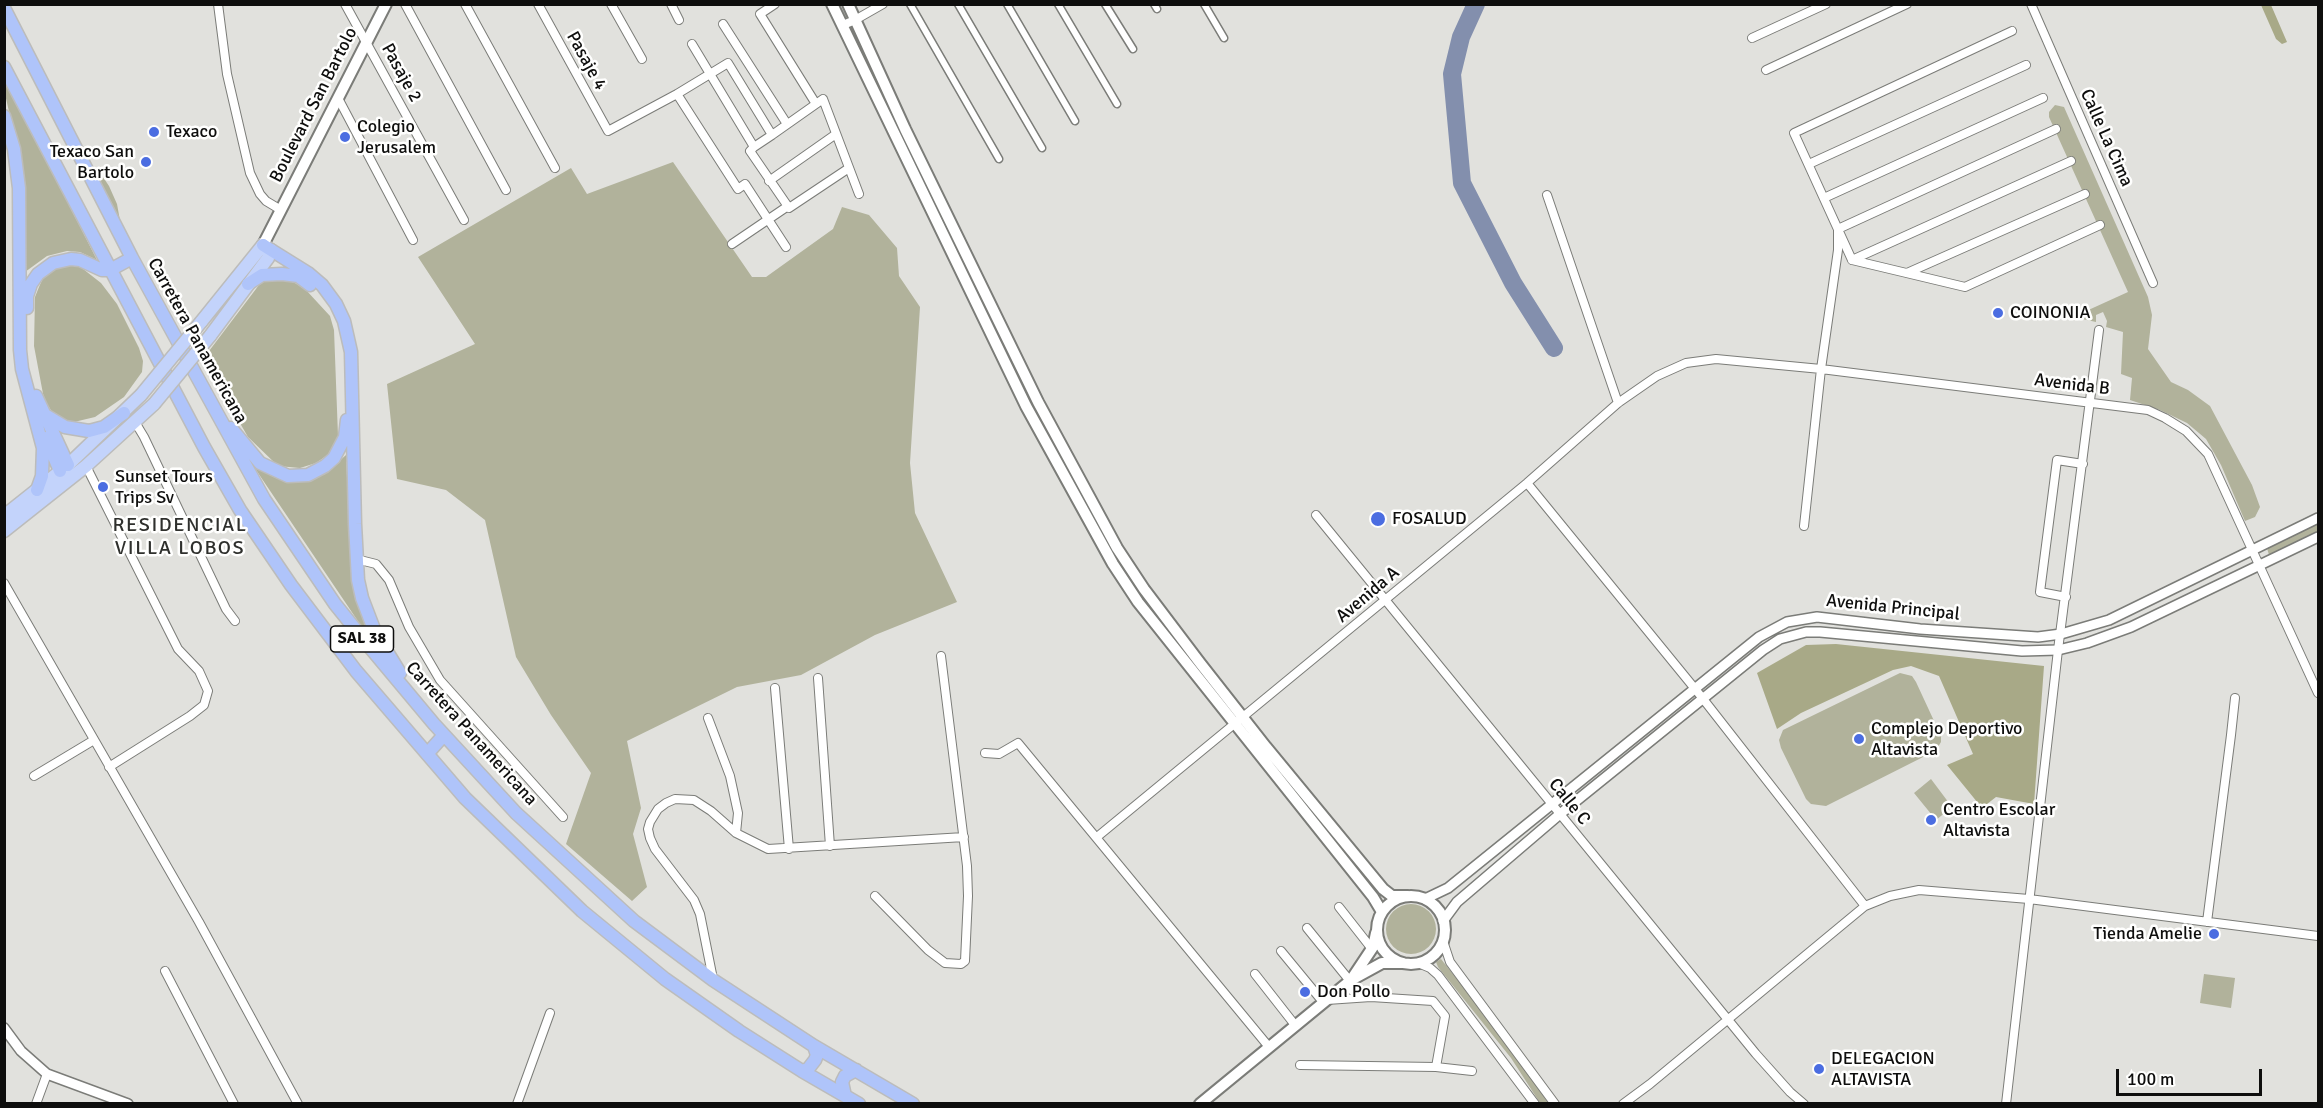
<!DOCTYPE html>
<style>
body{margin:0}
#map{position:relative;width:2323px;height:1108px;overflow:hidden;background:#e1e1dd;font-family:Signika,sans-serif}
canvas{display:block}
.frame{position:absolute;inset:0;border:6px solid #0e0e0d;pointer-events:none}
.scale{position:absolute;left:2116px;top:1069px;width:146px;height:27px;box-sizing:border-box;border:3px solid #0e0e0d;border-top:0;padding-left:8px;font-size:18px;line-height:21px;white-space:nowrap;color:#0e0e0d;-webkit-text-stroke:4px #fffffe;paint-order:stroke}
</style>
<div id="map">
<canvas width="2323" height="1108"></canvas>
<div class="frame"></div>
<div class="scale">100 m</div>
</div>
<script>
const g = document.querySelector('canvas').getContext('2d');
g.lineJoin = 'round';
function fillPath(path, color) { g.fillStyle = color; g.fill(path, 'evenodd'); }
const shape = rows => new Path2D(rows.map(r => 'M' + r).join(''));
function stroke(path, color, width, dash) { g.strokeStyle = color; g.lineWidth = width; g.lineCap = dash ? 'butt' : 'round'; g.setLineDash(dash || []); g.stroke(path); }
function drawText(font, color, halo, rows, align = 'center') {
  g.font = font + ' Signika,sans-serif'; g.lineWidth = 5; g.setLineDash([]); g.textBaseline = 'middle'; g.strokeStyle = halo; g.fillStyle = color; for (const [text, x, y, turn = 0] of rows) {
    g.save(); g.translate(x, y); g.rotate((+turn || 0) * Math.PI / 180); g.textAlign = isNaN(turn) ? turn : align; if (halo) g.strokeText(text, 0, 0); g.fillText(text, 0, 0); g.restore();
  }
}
const green = shape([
 [4,77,97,260,80,252,67,251,47,256,25,272,23,173,5,94],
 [2055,105,2064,107,2148,297,2152,315,2148,349,2171,382,2188,390,2210,406,2252,485,2260,507,2255,517,2245,521,2221,465,2206,439,2187,423,2160,410,2130,400,2132,378,2121,374,2123,332,2106,327,2107,321,2103,312,2096,315,2096,322,2073,317,2128,292,2049,117,2049,112],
 [673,162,752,277,766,277,833,229,842,207,869,215,897,248,899,276,920,307,910,463,915,513,957,602,875,635,801,675,737,687,627,741,641,808,633,834,647,887,632,901,566,844,591,773,551,715,516,657,485,520,446,490,397,479,387,384,475,344,418,257,571,168,587,194],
 [89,165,99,171,109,186,117,204,121,226],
 [68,264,78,265,101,283,117,304,139,348,143,361,142,372,124,397,95,417,74,422,65,420,52,412,44,399,34,346,35,297,39,287,43,278,52,270],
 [281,279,295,283,306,290,330,316,334,330,338,436,329,454,316,463,300,468,278,466,248,437,203,359,262,281],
 [346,455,351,568,370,639,254,467,276,478,287,481,299,481,325,474],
 [2318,522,2318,533,2269,555,2267,548],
 [1900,673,1912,676,1916,682,1941,736,1941,742,1938,747,1935,751,1826,806,1811,804,1806,799,1781,748,1779,740,1783,730],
 [1931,779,1952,807,1936,820,1914,793],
 '1386 929a25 25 0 1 1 50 0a25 25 0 1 1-50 0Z',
 [1441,959,1517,1054,1548,1103,1540,1103,1511,1058,1438,967,1436,962],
 [2204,974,2235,978,2231,1008,2200,1003]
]);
const forest = shape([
 [2261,5,2271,5,2287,42,2282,44,2276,39],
 [1836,644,2044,666,2034,804,1996,797,1982,808,1947,765,1973,754,1939,676,1911,666,1893,670,1801,713,1777,729,1757,673,1806,645]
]);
const river = shape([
 [1476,4,1461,37,1452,74,1462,183,1513,283,1554,348]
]);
const pedestrian = shape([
 [910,4,999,159],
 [958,4,1042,148],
 [1007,4,1075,121],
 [1058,4,1117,104],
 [1105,4,1133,49],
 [1154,4,1157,9],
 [1204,4,1224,38]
]);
const minor = shape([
 [218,4,227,74,250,173,260,194,266,201,281,210],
 [345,4,464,220],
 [405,4,506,190],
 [465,4,555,168],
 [538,4,608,131,677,94,728,63,772,135,816,104,760,14,775,4],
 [611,4,642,59],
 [671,4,679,20],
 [2031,4,2153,283],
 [723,24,787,124],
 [843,25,855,20,883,4],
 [1752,38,1826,4],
 [692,44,754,147,772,135],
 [1766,70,1907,4],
 [677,94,738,189,745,184,786,247],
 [338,98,413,240],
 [816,104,823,99,859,194],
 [754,147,750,151,789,208,849,168],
 [1809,164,2026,65],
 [769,181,836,134],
 [1547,195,1618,403],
 [1824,198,2043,98],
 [732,244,788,206],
 [1852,260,1794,133,2012,31],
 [1852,260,1965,287,2100,225],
 [1852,260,2071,161],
 [1907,273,2085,194],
 [135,422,144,437,226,609,235,621],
 [86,466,178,649,199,671,208,691,204,705,190,716,109,767],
 [1527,483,1700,695,1865,906],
 [1316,515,1756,1054,1790,1092,1804,1104],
 [1804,526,1821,369,1838,250,1838,229,2056,129],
 [356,559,376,564,389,580,409,627,440,680,563,817],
 [4,583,199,922,298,1104],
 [2066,597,2040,592,2057,460,2083,464],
 [818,678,830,846],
 [775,688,789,849],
 [708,718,730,776,738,813,736,833],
 [985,753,999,754,1018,743,1269,1047],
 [34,776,94,740],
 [1097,837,1527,483,1618,403,1657,376,1686,363,1716,359,1821,369,2148,410,2165,418,2186,431,2208,454,2318,693],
 [875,896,928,950,945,963,961,964,965,961,968,896,967,866,941,656],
 [1339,907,1372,949],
 [2207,922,2231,735,2235,698],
 [1307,928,1350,981],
 [1443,941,1450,962,1555,1104],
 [1281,951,1323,1002],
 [1418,963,1430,968,1438,975,1535,1104],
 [165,971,234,1104],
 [1255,974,1295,1025],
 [713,979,700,914,694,900,655,849,650,838,648,829,650,822,658,809,666,803,675,799,694,800,711,811,736,833,768,849,964,837],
 [1342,987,1366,995],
 [1327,1000,1371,997,1433,1001,1445,1016,1436,1067],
 [1300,1065,1436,1067,1472,1071],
 [36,1104,47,1074],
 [517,1104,550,1013],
 [1623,1104,1650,1084,1865,906,1890,896,1919,890,2029,899,2318,936],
 [2006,1104,2058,650,2099,330]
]);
const tertiary = shape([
 [1425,899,1448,888,1759,637,1787,622,1817,617,1920,629,2038,637,2061,634,2109,620,2318,518],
 [1443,921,1457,902,1560,814,1763,650,1780,639,1806,632,1820,632,2022,651,2058,650,2087,643,2131,627,2318,537],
 [4,1028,21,1051,47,1074,128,1104]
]);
const secondary = shape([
 [832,4,1026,406,1113,564,1138,602,1373,897,1382,912],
 [848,4,905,129,1038,402,1117,548,1144,589,1200,663,1266,747,1383,889,1392,896,1408,896],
 [263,245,386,4],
 '1377 930a34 34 0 1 1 68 0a34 34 0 1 1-68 0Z',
 [1353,977,1373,947,1376,933],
 [1200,1104,1351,980,1382,963,1403,963]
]);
const primary = shape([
 [201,322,263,245],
 [210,336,268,258,271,250],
 [4,516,68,465,141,395],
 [4,531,86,466,154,404]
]);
const trunk = shape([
 [4,8,132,258,264,499,335,604,368,645,434,724,516,813,634,921,713,980,814,1046,913,1104],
 [4,67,204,447,240,510,291,585,356,671,465,798,582,911,665,979,739,1031,802,1071,859,1104],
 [4,116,14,149,19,188,20,350,22,369,43,448,42,476,37,490],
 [263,245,308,273,322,285,336,304,344,321,351,352,355,524,358,580,362,598,375,632,400,673],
 [248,284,262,275,282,274,298,276,310,285],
 [27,308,27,296,31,284,38,274,53,263,71,259,80,260,102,270,110,270,132,258],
 [36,396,68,465],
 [45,415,65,427,89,431,104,427,124,413],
 [231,428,260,463,288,476,308,475,325,466,334,458,345,437,347,420],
 [46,438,60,471],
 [427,754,444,735],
 [802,1071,808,1069,815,1060,817,1055,814,1046],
 [845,1096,842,1082,845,1076,856,1070]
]);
const primaryBridge = shape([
 [141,395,201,322],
 [154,404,210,336]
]);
const markers = [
 [154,132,6,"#4b6de1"],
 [345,137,6,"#4b6de1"],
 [146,162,6,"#4b6de1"],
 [1998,313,6,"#4b6de1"],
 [103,487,6,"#4b6de1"],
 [1378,519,8,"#4b6de1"],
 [1859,739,6,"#4b6de1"],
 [1931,820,6,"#4b6de1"],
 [2214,934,6,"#4b6de1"],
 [1305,992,6,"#4b6de1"],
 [1819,1069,6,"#4b6de1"]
];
const shields = [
 [362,639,63]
];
const shieldNames = [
 ["SAL 38",362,639]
];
const streetNames = [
 ["Pasaje 4",586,61,61],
 ["Pasaje 2",401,73,61],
 ["Boulevard San Bartolo",314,105,-63],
 ["Calle La Cima",2106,138,66],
 ["Carretera Panamericana",197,341,61],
 ["Avenida B",2072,385,7],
 ["Avenida A",1368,595,-40],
 ["Avenida Principal",1893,608,6],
 ["Carretera Panamericana",471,734,48],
 ["Calle C",1569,802,51]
];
const poiNames = [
 ["Colegio",357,127],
 ["Jerusalem",357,148],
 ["Texaco",166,132],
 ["Texaco San",134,152,"right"],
 ["Bartolo",134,173,"right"],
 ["COINONIA",2010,313],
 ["Sunset Tours",115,477],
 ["Trips Sv",115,498],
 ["FOSALUD",1392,519],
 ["Complejo Deportivo",1871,729],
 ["Altavista",1871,750],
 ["Centro Escolar",1943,810],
 ["Altavista",1943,831],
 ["Tienda Amelie",2202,934,"right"],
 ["Don Pollo",1317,992],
 ["DELEGACION",1831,1059],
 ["ALTAVISTA",1831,1080]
];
const neighbourhoodNames = [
 ["RESIDENCIAL",180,526],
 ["VILLA LOBOS",180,549]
];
fillPath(green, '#b1b29b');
fillPath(forest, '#a8a987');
stroke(river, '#838fad', 18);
stroke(pedestrian, '#7b7c78', 9);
stroke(minor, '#7b7c78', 10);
stroke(tertiary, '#7b7c78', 12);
stroke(secondary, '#7b7c78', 14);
stroke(primary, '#bcbcbb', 15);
stroke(trunk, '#bcbcbb', 15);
stroke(pedestrian, '#fff', 6);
stroke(minor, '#fff', 8);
stroke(tertiary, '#fff', 9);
stroke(secondary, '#fff', 10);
stroke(primary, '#c3d3fb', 12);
stroke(trunk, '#afc4fa', 12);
stroke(primaryBridge, '#bcbcbb', 15, []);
stroke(primaryBridge, '#c3d3fb', 12);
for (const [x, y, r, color] of markers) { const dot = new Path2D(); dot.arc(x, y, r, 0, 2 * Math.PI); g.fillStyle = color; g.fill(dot); stroke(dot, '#fffffe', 2); }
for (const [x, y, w] of shields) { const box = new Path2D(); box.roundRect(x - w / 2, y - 13, w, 26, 4.5); g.fillStyle = '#fffffe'; g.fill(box); stroke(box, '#0e0e0d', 1.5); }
drawText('bold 16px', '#0e0e0d', null, shieldNames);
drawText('18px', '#0e0e0d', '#fffffe', streetNames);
drawText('18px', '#0e0e0d', '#fffffe', poiNames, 'left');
g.letterSpacing = '1.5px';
drawText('20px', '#2f302d', '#fffffe', neighbourhoodNames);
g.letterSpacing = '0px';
</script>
